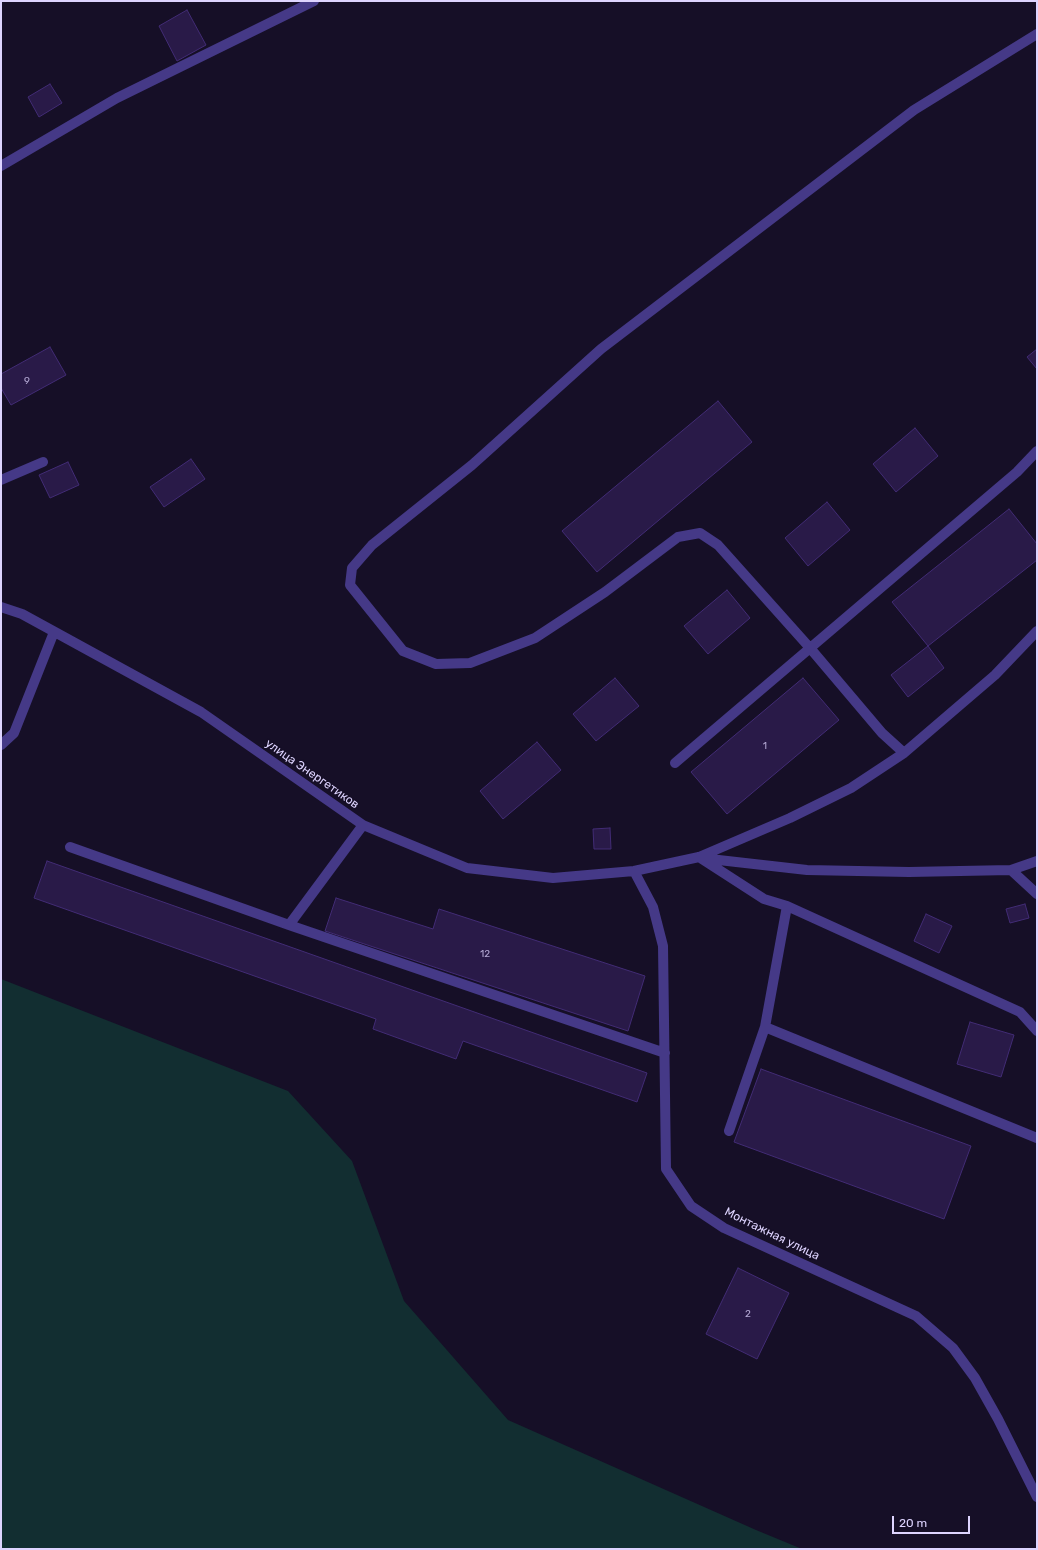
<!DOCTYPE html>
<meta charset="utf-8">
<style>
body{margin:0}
#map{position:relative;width:1038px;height:1550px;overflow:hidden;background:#160f27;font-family:Rubik,sans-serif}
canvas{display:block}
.frame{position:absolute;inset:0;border:2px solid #ded4ff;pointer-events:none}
.scale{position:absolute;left:892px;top:1516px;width:78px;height:18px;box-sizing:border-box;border:2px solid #ded4ff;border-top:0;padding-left:5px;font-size:12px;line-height:14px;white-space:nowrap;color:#ded4ff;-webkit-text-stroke:3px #160f27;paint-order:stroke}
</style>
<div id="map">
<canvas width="1038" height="1550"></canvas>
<div class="frame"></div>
<div class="scale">20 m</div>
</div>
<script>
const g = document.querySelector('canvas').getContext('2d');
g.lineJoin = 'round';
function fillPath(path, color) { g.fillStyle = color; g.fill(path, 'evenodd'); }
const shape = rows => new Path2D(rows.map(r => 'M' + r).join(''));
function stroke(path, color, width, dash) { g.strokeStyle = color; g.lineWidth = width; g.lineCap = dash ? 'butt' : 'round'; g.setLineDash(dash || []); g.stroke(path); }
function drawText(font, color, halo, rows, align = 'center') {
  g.font = font + ' Rubik,sans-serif'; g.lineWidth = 3; g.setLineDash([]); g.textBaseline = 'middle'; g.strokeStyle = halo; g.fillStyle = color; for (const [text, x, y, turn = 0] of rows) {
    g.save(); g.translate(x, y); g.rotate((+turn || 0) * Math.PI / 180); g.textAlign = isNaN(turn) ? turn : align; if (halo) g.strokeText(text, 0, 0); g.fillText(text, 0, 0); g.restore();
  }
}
const green = shape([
 [1,979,288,1091,352,1161,404,1301,508,1420,756,1530,802,1549,1,1549]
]);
const building = shape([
 [187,10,206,45,177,61,159,26,187,10],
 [50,84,62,103,39,117,28,97,50,84],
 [50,347,66,375,11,405,1,388,1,374,50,347],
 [1037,349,1037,369,1027,357,1037,349],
 [718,401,752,442,597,572,562,531,718,401],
 [915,428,938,456,896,492,873,464,915,428],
 [191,459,205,479,164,507,150,487,191,459],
 [68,462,79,485,50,498,39,475,68,462],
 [827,502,850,530,808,566,785,538,827,502],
 [1009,509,1037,544,1037,560,928,646,892,602,1009,509],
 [727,590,750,618,708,654,684,626,727,590],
 [928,646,944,668,908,697,891,675,928,646],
 [615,678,639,706,596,741,573,714,615,678],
 [803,678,839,720,727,814,691,772,803,678],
 [537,742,561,770,503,819,480,791,537,742],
 [610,828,611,849,594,849,593,829,610,828],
 [47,861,647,1073,637,1102,463,1041,456,1059,373,1029,376,1019,34,898,47,861],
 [336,898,433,929,439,909,645,976,628,1031,325,931,336,898],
 [1025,904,1029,918,1010,923,1006,909,1025,904],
 [926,914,952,926,939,953,914,941,926,914],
 [970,1022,1014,1035,1001,1077,957,1064,970,1022],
 [761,1069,971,1146,944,1219,734,1142,761,1069],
 [738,1268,789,1293,757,1359,706,1334,738,1268]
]);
const minor = shape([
 [1,166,117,98,314,1],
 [1,480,43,462],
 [1,607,22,614,201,712,363,825,467,868,553,878,634,871,699,857,790,818,851,788,904,753,995,675,1037,631],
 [1,745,14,733,54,632],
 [904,753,882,733,810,648,718,545,700,533,678,537,605,592,535,638,470,663,436,664,403,651,350,585,352,568,372,545,472,465,601,349,914,110,1037,34],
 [675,763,1017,472,1037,451],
 [70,847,289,925,665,1053],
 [699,857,764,899,787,906,1020,1012,1037,1031],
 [701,858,807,870,909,872,1011,870,1037,894],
 [1011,870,1037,861],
 [634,871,653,907,663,946,666,1169,691,1206,724,1228,916,1316,953,1348,975,1378,998,1419,1037,1497],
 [787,906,765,1027,1037,1138],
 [289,925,363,825],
 [729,1131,765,1027]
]);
const numberNames = [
 ["9",27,381],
 ["1",765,746],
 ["12",485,954],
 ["2",748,1314]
];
const streetNames = [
 ["улица Энергетиков",312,774,35],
 ["Монтажная улица",772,1234,26]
];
fillPath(green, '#122e31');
fillPath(building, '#291a48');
stroke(building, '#422c75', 1);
stroke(minor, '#453987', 10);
drawText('10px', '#b1a6d1', null, numberNames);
drawText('12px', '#ded4ff', '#160f27', streetNames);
</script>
